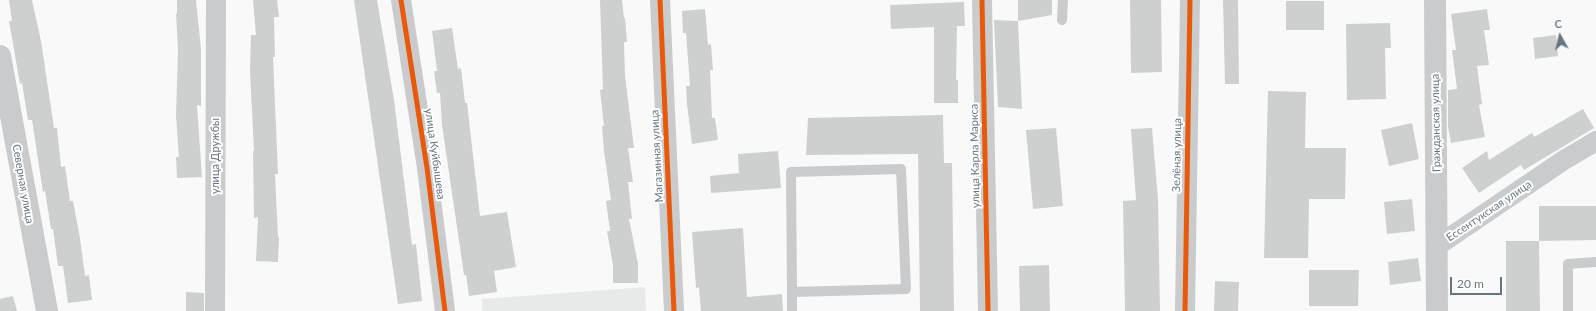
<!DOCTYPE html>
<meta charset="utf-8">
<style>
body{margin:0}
#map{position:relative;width:1596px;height:311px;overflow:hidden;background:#f9f9f9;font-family:Lato,sans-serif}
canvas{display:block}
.north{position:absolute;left:1540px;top:16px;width:40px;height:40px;-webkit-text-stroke:3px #fff;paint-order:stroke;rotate:352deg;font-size:11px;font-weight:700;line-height:16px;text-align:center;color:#667680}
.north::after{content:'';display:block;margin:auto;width:14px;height:18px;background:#667680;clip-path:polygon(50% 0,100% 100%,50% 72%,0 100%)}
.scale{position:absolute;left:1450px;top:277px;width:52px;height:18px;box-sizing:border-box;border:2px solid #667680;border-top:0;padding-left:5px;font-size:12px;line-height:14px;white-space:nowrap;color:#667680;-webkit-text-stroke:3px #fff;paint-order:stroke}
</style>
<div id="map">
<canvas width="1596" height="311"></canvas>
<div class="north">С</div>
<div class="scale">20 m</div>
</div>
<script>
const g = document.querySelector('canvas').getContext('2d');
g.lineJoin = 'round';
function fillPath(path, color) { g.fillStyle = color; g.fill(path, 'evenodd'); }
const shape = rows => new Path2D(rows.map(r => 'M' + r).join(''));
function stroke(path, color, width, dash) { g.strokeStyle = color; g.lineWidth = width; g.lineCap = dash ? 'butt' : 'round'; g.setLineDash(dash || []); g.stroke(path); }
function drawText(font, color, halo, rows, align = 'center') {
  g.font = font + ' Lato,sans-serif'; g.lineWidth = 4; g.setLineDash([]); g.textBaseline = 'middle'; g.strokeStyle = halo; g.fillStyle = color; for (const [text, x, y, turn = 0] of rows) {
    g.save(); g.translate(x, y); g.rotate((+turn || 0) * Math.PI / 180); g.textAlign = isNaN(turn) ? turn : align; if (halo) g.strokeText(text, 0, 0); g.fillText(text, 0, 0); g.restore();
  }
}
const built = shape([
 [645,287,646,311,482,311,482,299]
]);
const building = shape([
 [9,0,32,0,41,41,54,128,57,128,61,167,65,166,70,201,73,201,80,238,85,276,89,275,92,300,68,303,63,266,58,266,53,229,51,229,45,191,43,192,32,120,28,120,22,83,20,84,9,21,12,21],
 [177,0,196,0,201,49,201,106,197,105,202,177,177,178,176,157,179,157,176,116,178,49,176,14,177,14],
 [253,0,277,0,279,17,274,17,275,57,273,57,278,174,275,174,278,237,279,237,278,262,256,261,258,217,254,218,253,151,254,151,250,72,251,35,256,35],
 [354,0,377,0,394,100,412,245,416,244,422,301,398,304],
 [600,0,622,0,624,18,625,18,627,42,624,42,625,76,634,148,628,148,633,182,628,182,632,219,629,219,638,264,638,283,613,283,613,265,607,231,610,231,606,201,611,200,604,151,602,126,604,126,600,90,603,89],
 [1018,0,1052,0,1052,15,1018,21],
 [1130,0,1161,0,1162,72,1131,73],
 [1223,0,1238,0,1239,84,1225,84],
 [1286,1,1324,1,1324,30,1286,30],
 [964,2,965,26,957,26,956,80,958,80,958,103,934,103,934,27,891,29,890,5],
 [705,9,708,45,711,44,713,70,710,70,712,118,715,118,718,140,692,144,687,104,686,86,690,86,686,33,683,33,682,11],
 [1487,9,1490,30,1484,30,1489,65,1477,66,1482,104,1479,105,1485,137,1451,143,1448,127,1448,90,1457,89,1452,50,1456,50,1451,14],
 [994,20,1018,21,1022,109,998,107],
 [1390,23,1391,48,1385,48,1386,99,1347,100,1346,24],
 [452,28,458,69,461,68,465,103,467,103,480,216,507,212,516,267,494,271,497,292,469,296,466,275,464,275,442,125,440,93,437,93,434,71,437,71,432,31],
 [1556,35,1558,56,1535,59,1533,38],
 [1268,91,1306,92,1305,148,1346,148,1345,199,1309,199,1308,258,1264,258],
 [1583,109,1594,128,1524,170,1521,165,1479,193,1462,168,1487,151,1489,160,1532,133,1534,137],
 [943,115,944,163,952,163,954,311,920,311,918,154,806,155,808,118],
 [1412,123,1419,159,1389,166,1381,130],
 [1056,128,1063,206,1033,209,1026,130],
 [1152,128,1158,199,1160,311,1125,311,1123,201,1136,200,1131,129],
 [778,151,781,188,711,193,710,176,739,173,738,154],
 [1412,199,1415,231,1387,234,1384,202],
 [1539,206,1596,206,1596,240,1539,241],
 [743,228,747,297,782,294,783,311,701,311,699,287,696,288,692,232],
 [1506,241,1539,241,1540,311,1506,311],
 [1418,258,1421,281,1390,285,1388,262],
 [1049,265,1050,311,1020,311,1019,266],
 [1309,270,1359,270,1358,306,1309,306],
 [1215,281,1239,282,1238,311,1214,311],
 [186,292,204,293,204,311,186,311],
 [13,296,17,311,0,311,0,299]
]);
const service = shape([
 [1062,20,1063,0],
 [792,292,791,172,901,169,906,289,792,292,792,311],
 [1568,311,1568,264,1596,262]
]);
const minor = shape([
 [401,0,427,168,445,311],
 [660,0,674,311],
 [982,0,988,311],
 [1437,246,1564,160,1596,141],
 [215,311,216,0],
 [1185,311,1190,0]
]);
const tertiary = shape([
 [1435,0,1437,311],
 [0,56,47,311]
]);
const cycleway = shape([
 [401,0,427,168,445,311],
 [660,0,674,311],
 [982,0,988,311],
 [1185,311,1190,0]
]);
const streetNames = [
 ["Гражданская улица",1436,123,-91],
 ["улица Куйбышева",435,154,82],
 ["Зелёная улица",1177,155,-89],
 ["улица Дружбы",215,156,-90],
 ["Магазинная улица",657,156,-93],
 ["улица Карла Маркса",975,156,-91],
 ["Северная улица",23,184,80],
 ["Ессентукская улица",1489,211,-34]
];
fillPath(built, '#e8e9e9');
fillPath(building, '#ced0d0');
stroke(service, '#cacbcc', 10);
stroke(minor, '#cacbcc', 20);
stroke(tertiary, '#cacbcc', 22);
stroke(cycleway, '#e8590c', 5);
drawText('11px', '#667680', '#fff', streetNames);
</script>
